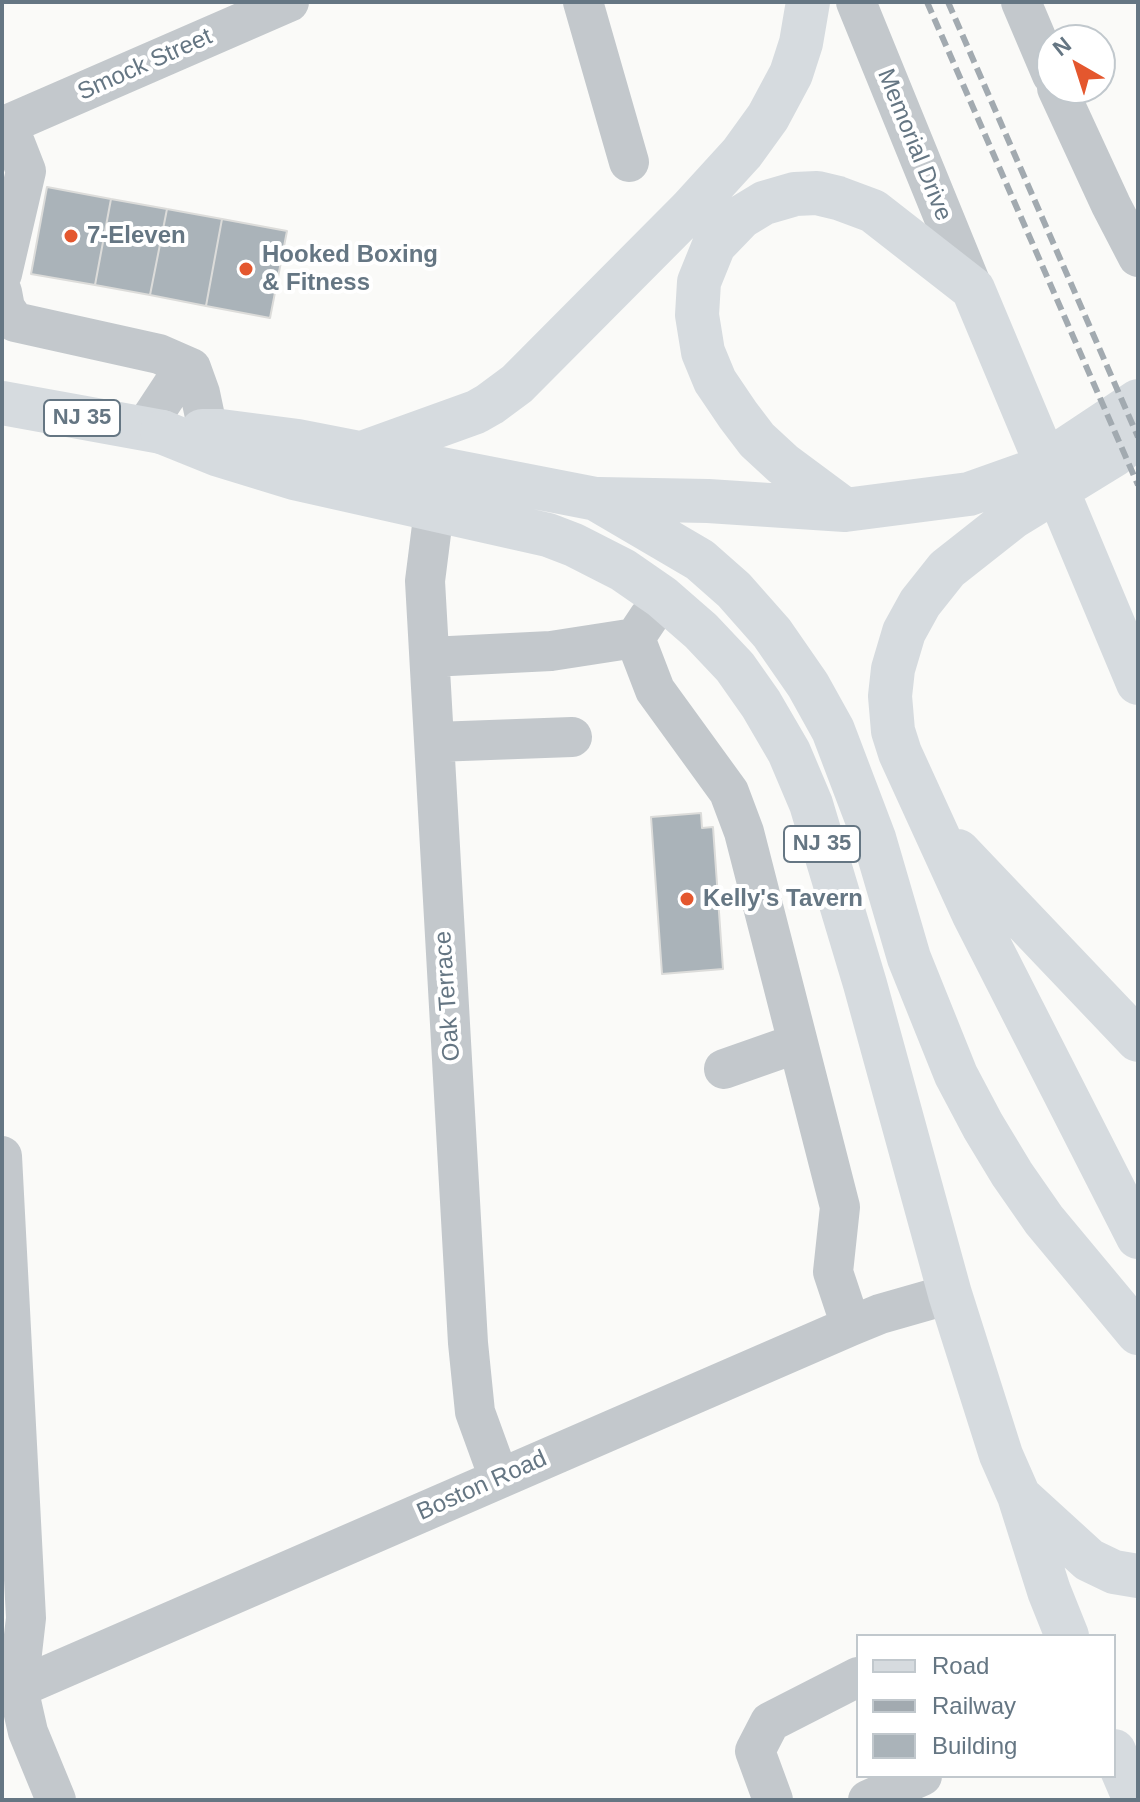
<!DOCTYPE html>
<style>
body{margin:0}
#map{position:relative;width:1140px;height:1802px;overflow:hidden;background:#fafaf8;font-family:Arial,sans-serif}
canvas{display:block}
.frame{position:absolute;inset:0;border:4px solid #657683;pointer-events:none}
.legend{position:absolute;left:856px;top:1634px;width:260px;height:144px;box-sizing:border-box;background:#fff;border:2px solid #c1c8cd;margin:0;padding:10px 14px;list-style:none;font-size:24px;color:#657683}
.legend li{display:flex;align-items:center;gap:16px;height:40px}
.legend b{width:40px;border:2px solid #c1c8cd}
.north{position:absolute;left:1036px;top:24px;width:80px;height:80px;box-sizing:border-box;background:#fff;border:2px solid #c1c8cd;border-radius:50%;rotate:321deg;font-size:22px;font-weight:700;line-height:32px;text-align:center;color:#657683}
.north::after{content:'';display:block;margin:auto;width:28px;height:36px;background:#e4572e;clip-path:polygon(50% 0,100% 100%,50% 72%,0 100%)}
</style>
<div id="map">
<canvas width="1140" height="1802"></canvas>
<div class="frame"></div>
<ul class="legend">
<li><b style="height:10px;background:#d6dbdf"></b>Road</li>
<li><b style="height:10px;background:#a2aab0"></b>Railway</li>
<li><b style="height:22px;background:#aab3b9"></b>Building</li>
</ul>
<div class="north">N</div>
</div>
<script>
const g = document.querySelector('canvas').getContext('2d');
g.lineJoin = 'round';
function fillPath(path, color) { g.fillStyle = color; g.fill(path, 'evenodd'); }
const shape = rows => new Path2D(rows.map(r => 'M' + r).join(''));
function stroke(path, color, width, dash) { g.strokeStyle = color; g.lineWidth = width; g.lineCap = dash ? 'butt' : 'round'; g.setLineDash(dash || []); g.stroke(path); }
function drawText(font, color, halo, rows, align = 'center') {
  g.font = font + ' Arial,sans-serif'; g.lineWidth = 8; g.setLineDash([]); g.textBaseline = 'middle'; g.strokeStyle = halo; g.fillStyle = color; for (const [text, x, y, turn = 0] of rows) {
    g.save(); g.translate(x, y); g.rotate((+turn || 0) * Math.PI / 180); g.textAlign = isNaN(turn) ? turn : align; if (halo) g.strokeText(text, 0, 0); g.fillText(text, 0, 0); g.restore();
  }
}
const building = shape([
 [47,187,111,199,95,285,31,274,47,187],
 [111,199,167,209,150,295,95,285,111,199],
 [167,209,222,219,206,306,150,295,167,209],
 [222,219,287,231,270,318,206,306,222,219],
 [701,813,702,828,713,827,723,969,662,974,651,817,701,813]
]);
const minor = shape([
 [583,2,629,162],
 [856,2,973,289],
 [1021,2,1052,75],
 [1057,88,1111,205,1138,257],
 [2,127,289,2],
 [2,274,26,171,8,125],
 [2,292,5,308,15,322,159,354,191,368],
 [144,429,173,385,191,368,200,393,208,431],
 [434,510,425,581,468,1343,475,1412,499,1478],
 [635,638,655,690,729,792,744,832,840,1207,833,1272,851,1326],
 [430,657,551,651,635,638,649,617],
 [435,742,572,737],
 [724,1069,798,1043],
 [2,1156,26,1618,18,1688,28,1732,56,1800],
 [2,1695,851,1326,880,1314,950,1294],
 [773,1800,755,1751,770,1722,858,1677],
 [868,1800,922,1776]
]);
const major = shape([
 [2,403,162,432]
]);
const highway = shape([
 [202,431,221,431,298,441,596,499,700,560,734,590,772,633,808,685,833,730,874,838,909,958,956,1075,983,1126,1012,1174,1044,1220,1138,1333],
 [162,432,219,455,294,478,548,535,574,545,623,570,662,597,701,631,735,667,761,704,789,752,811,804,865,984,950,1294,1001,1455,1019,1496,1049,1591,1067,1636],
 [1138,436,1114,455,1013,517,947,569,920,603,904,632,893,669,890,696,893,731,900,753,974,915,1138,1237],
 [365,452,476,412,490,404,517,384,690,210,742,153,768,117,791,74,801,43,808,2],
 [599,499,708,501,845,510,969,494,1031,472,1138,401],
 [845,510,783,464,757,440,738,415,715,381,703,352,697,315,699,282,714,245,741,217,764,203,795,194,817,193,838,198,873,211,973,289,1138,683],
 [958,851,1138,1040],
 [1021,1498,1089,1560,1114,1572,1138,1576],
 [1114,1751,1135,1800]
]);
const rail = shape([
 [927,2,1138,485],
 [948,2,1138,437]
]);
const markers = [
 [71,236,8,"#e4572e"],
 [246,269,8,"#e4572e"],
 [687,899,8,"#e4572e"]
];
const shields = [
 [82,418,76],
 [822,844,76]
];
const shieldNames = [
 ["NJ 35",82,418],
 ["NJ 35",822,844]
];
const streetNames = [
 ["Smock Street",145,65,-24],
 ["Memorial Drive",914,145,68],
 ["Oak Terrace",448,996,-94],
 ["Boston Road",482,1486,-24]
];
const poiNames = [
 ["7-Eleven",87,236],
 ["Hooked Boxing",262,255],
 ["& Fitness",262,283],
 ["Kelly's Tavern",703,899]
];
fillPath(building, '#aab3b9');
stroke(building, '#dcdcda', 2);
stroke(minor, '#c3c8cc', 40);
stroke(major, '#d6dbdf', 44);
stroke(highway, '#d6dbdf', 44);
stroke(rail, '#a2aab0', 6, [12, 6]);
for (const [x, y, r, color] of markers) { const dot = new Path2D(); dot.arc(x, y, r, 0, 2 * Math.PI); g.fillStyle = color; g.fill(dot); stroke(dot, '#fff', 3); }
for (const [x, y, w] of shields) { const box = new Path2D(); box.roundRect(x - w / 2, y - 18, w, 36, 6); g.fillStyle = '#fff'; g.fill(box); stroke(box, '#657683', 2); }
drawText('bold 22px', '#657683', null, shieldNames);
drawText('24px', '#657683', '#fff', streetNames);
drawText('bold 24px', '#657683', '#fff', poiNames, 'left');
</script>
